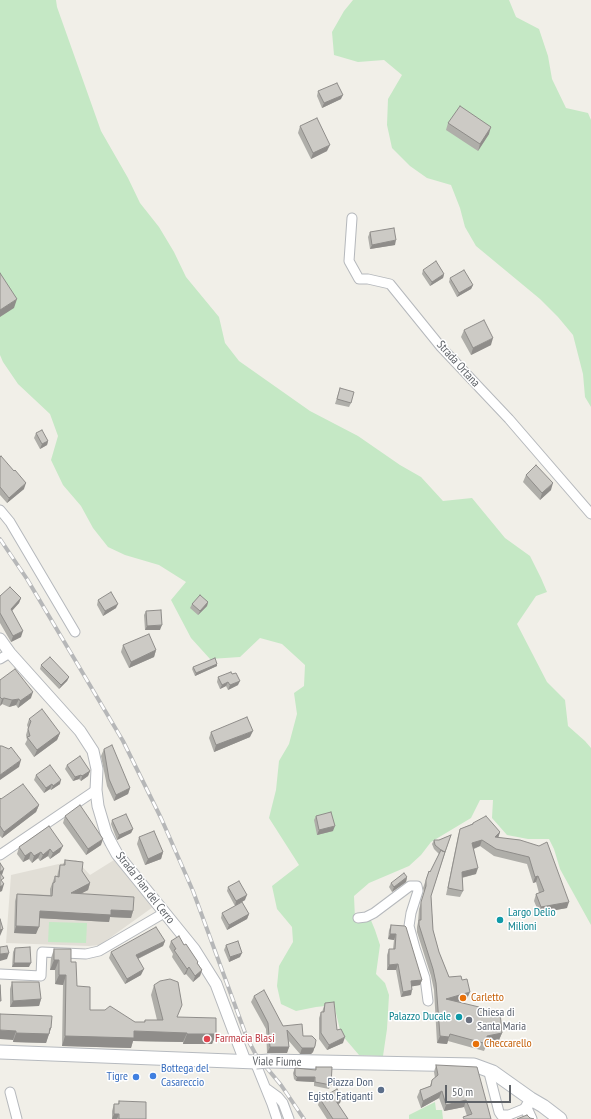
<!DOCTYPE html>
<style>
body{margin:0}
#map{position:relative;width:591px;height:1119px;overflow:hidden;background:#f1efe8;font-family:"PT Sans Narrow",sans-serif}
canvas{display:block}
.scale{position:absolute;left:445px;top:1085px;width:66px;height:18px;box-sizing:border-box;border:2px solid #5f6368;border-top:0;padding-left:5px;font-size:12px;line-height:14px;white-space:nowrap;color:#5f6368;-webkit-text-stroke:3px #fff;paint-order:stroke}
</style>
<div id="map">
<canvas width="591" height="1119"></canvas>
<div class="scale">50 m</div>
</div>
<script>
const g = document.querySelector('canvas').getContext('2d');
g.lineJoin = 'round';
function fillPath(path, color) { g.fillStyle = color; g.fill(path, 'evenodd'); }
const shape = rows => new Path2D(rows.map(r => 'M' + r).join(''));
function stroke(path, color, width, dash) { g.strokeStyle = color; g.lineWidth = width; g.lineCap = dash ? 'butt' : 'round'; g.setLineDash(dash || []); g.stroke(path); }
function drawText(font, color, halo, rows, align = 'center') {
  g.font = font + ' "PT Sans Narrow",sans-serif'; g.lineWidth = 3; g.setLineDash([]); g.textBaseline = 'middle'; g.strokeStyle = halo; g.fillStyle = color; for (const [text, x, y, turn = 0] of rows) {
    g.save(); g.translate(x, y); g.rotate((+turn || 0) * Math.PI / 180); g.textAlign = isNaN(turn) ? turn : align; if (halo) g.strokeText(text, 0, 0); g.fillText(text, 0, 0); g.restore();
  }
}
const education = shape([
 [76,860,90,875,114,860,153,907,100,945,89,946,6,943,11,875]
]);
const green = shape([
 [0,0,56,0,57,7,101,131,128,178,140,203,159,227,174,252,186,277,219,317,225,343,239,361,310,411,358,436,400,465,421,477,443,501,472,498,505,538,530,556,541,578,547,592,536,596,517,624,547,682,565,700,568,726,585,741,591,748,591,925,560,869,554,849,549,839,528,839,507,835,492,818,493,800,480,800,471,818,431,842,421,855,409,866,369,883,354,896,355,919,370,918,375,930,380,945,376,974,385,983,389,995,387,1029,383,1056,359,1055,341,1034,334,1005,316,1007,296,1011,281,1004,277,986,279,966,293,942,292,927,277,909,272,886,299,865,269,818,276,790,279,761,289,744,297,714,294,693,304,686,305,665,282,644,260,638,240,657,210,659,191,638,171,600,186,582,159,565,125,555,108,547,93,528,81,506,63,485,51,460,58,436,50,414,18,384,3,362,0,355],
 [353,0,509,0,516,17,539,29,548,56,552,79,566,108,588,113,591,120,591,407,585,397,583,374,573,335,558,317,540,299,476,246,465,227,460,208,451,185,427,178,410,166,392,148,387,125,388,99,402,75,384,60,358,62,334,55,332,32,344,11],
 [49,922,87,923,86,943,48,942],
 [435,1102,436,1110,442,1110,443,1119,409,1119,409,1115]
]);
const minor = shape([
 [352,218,349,261,359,279,368,279,390,284,441,347,509,419,591,514],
 [0,510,10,522,75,632],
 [0,659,10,653],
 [0,855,96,790],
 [358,918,366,917,374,913,410,886,417,886,418,891,411,913,409,926,415,948,425,978,428,1001],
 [0,974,41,976,42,952,86,954,99,951,164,913],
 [255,1062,272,1104,277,1119],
 [488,1069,499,1112,501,1115,509,1115,526,1108],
 [267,1089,278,1097,283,1103,289,1119],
 [10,1092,17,1119]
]);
const tertiary = shape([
 [0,639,10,653,80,731,93,751,97,769,96,790,98,806,106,833,111,843,117,854,194,949,216,984,245,1061],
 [531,1099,526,1108,531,1119]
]);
const secondary = shape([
 [0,1052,256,1062],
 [269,1061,474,1065,493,1072,531,1099,543,1106,560,1119]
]);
const rail = shape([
 [0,539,27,579,123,741,161,818,193,891,247,1038,256,1055,281,1085,304,1119]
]);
const secondaryBridge = shape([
 [256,1062,269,1061]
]);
const wall = shape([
 [318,91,341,99,322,108,317,96],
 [448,123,489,134,478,151,446,130],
 [300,126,327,151,311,159,298,133],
 [370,232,395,245,370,249,368,237],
 [423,270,444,274,443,278,430,286,422,274],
 [450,278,473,285,471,289,457,297,449,282],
 [464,330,491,345,471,355,461,337],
 [340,388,351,403,349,407,335,404],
 [36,433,48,441,47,445,40,449,34,438],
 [0,457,24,489,7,503,0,495],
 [526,475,551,490,540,500,523,482],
 [0,596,21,598,19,603,12,611,21,637,11,642,0,623],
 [98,600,116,608,103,616,97,605],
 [208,602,207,606,198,615,190,608,192,604],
 [146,611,160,630,145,630,144,615],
 [123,645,156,650,154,657,129,668,121,652],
 [217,664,217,666,195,676,192,669,193,667],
 [41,665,69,677,67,681,59,689,40,669],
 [218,677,238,685,228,690,226,686,220,689,217,682],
 [0,680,31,698,18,708,16,705,9,707,2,704,0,706],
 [29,719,60,733,57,740,34,757,25,744,27,740,26,735,28,728,27,725],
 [211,732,250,737,214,752,209,738],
 [104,749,130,788,128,794,114,801,107,786,101,756],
 [67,765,90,771,88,776,81,781,79,779,73,781,65,769],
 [36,775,60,784,51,790,50,789,44,793,34,780],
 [0,798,1,799,39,805,36,812,2,838,0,836],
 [65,816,101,845,86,855,63,823],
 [316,816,333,831,317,835,314,820],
 [112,820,133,829,131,833,117,840,111,824],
 [473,823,500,832,498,838,520,840,567,908,539,913,534,901,536,894,539,893,536,882,533,883,527,864,494,856,480,846,474,849,476,874,462,878,463,891,460,897,446,895,458,836,460,829,472,824],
 [49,826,60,852,50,859,48,856,40,861,38,858,32,863,29,859,23,862,17,854,19,847],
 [451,835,431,896,433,930,439,952,449,977,467,999,458,1002,478,1009,502,1033,499,1040,487,1042,487,1044,484,1051,448,1041,447,1044,437,1043,434,990,431,976,417,932,417,927,418,922,419,909,424,893,423,888,429,871,430,872,439,854,434,849,432,844,434,840,439,840],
 [139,837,163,852,161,859,145,865,137,844],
 [65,860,82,871,90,883,88,890,80,894,133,911,131,918,110,917,109,922,39,918,36,934,14,933,15,901,17,894,50,895,50,889,55,876,57,877,58,872,60,865,63,865],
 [407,877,406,882,392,892,389,887,391,883],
 [228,887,245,900,235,906,227,891],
 [222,913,249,914,247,919,227,930,221,918],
 [391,925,422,980,420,985,412,986,411,995,401,997,396,970,387,970,387,955,389,949,393,949,394,940,388,939,389,930],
 [165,941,163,946,138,959,141,975,125,984,109,958,111,952],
 [171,941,184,945,198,964,202,970,200,976,193,982,186,974,184,975,172,957,173,954,169,947],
 [226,945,240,957,229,962,224,950],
 [15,948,29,967,12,967,13,952],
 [54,949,71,962,77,986,90,1010,135,1022,144,1022,145,1020,157,1020,151,995,154,985,177,1017,216,1034,212,1044,183,1044,183,1042,133,1041,131,1048,62,1046,63,985,55,984,55,970,50,970,51,958],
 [12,982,41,999,39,1006,10,1007,10,989],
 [254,996,283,1026,303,1036,315,1046,313,1052,311,1054,300,1054,288,1040,289,1047,287,1053,267,1053,266,1029,251,1002],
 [325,1003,343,1043,327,1050,319,1039,319,1018,321,1012,322,1012],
 [0,1014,51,1028,46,1043,13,1042,13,1040],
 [436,1065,491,1119,467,1116,464,1107,444,1111,439,1098,421,1108,417,1097,420,1090,430,1086,432,1080,435,1078,434,1072],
 [316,1067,331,1085,329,1089,314,1086,314,1082,296,1081,294,1079,293,1073,295,1068,315,1070],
 [320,1099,340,1103,338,1104,348,1119,327,1119,318,1105],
 [119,1101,146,1119,112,1119,112,1111,114,1104,118,1104]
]);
const shadedWall = shape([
 [343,95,341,99,322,108,324,103],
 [491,127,489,134,478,151,480,144],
 [330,145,327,151,311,159,313,153],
 [396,240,395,245,370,249,372,245],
 [444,274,443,278,430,286,432,282],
 [473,285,471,289,457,297,459,293],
 [17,299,14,308,0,317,0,310],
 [493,338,491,345,471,355,473,348],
 [48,441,47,445,40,449,42,444],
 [26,483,24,489,7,503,9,498],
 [553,483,551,490,540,500,542,493],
 [21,598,19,603,8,615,11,609],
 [208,602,207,606,198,615,200,611],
 [118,604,116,608,103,616,105,611],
 [162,625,160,630,145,630,147,626],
 [23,631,21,637,11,642,13,636],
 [156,650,154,657,129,668,131,662],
 [217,664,217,666,195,676,196,673],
 [69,677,67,681,59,689,61,685],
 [240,681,238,685,228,690,230,685],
 [228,682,226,686,220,689,222,685],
 [33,692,31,698,18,708,20,701],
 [4,698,2,704,0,706,2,699],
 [19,699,16,705,9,707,12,700],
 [253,731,250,737,214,752,216,745],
 [60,733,57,740,34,757,37,750],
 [21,760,19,767,0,780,0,775],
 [90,771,88,776,81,781,82,776],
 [81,775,79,779,73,781,75,777],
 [61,780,60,784,51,790,53,786],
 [52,784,50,789,44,793,46,788],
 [130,788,128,794,114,801,116,795],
 [39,805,36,812,2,838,4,832],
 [335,826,333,831,317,835,319,830],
 [133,829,131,833,117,840,119,835],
 [500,832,498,838,495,837],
 [103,839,101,845,86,855,88,849],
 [482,840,480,846,470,850,472,843],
 [63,846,60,852,50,859,53,853],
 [50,849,48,856,40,861,43,855],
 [31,852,29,859,23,862,25,856],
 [41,852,38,858,32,863,34,856],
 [163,852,161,859,145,865,148,859],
 [478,868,476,874,460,878,462,872],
 [4,869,2,875,0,877,0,872],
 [538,876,536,882,533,883,535,877],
 [407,877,406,882,392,892,394,887],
 [90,883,88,890,69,900,71,893],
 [4,884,2,891,0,892,0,887],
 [247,895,245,900,235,906,236,901],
 [569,902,567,908,539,913,541,907],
 [111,910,133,911,131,918,110,917,109,922,37,918,40,911],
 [249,914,247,919,227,930,229,925],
 [16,926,39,927,36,934,14,933],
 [3,929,0,936,0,930],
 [390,934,396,934,394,940,388,939],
 [165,941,163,946,133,961,136,955],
 [9,953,7,959,0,961,0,954],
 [242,953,240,957,229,962,230,957],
 [54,960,59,960,55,970,50,970],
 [14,963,31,963,29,967,12,967],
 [398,964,396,970,387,970,389,965],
 [189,967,186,974,184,975,187,969],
 [144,969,141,975,125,984,127,979],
 [202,970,200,976,193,982,195,976],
 [59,975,66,975,63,985,55,984],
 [422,980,420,985,409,987,411,981],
 [412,990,411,995,401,997,403,992],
 [470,992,467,999,444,1006,446,999],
 [41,999,39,1006,10,1007,13,1001],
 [51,1028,46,1043,13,1042,16,1033],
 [0,1030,16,1031,13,1040,0,1039],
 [134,1031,187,1033,183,1042,133,1041,131,1048,62,1046,65,1036],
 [502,1033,499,1040,484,1043,487,1036],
 [187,1034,216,1034,212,1044,183,1044],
 [440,1036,449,1037,447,1044,437,1043],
 [345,1037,343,1043,327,1050,329,1045],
 [315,1046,313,1052,311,1054,300,1054,302,1048],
 [270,1047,289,1047,287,1053,267,1053],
 [297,1077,315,1077,314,1082,296,1081],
 [442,1091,439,1098,421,1108,423,1101],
 [342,1098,340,1103,334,1106,336,1101],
 [466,1100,464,1107,444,1111,446,1105],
 [114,1114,119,1114,117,1119,112,1119]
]);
const building = shape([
 [337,83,343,95,324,103,318,91,337,83],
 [460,106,491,127,480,144,448,123,460,106],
 [317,118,330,145,313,153,300,126,317,118],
 [394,228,396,240,372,245,370,232,394,228],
 [436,261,444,274,432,282,423,270,436,261],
 [464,270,473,285,459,293,450,278,464,270],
 [0,273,17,299,0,310,0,273],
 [484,320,493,338,473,348,464,330,484,320],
 [340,388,354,392,351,403,337,399,340,388],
 [42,430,48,441,42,444,36,433,42,430],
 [1,456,14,471,15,470,26,483,9,498,0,487,0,457,1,456],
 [536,465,553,483,542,493,526,475,536,465],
 [10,587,21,598,11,609,23,631,13,636,0,613,0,596,10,587],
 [111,592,118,604,105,611,98,600,111,592],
 [200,595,208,602,200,611,192,604,200,595],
 [161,610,162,625,147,626,146,611,161,610],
 [149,634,156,650,131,662,123,645,149,634],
 [50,657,69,677,61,685,41,665,50,657],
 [215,658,217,664,196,673,193,667,215,658],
 [15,669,33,692,20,701,19,699,12,700,4,698,2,699,0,697,0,680,15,669],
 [231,672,232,674,236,673,240,681,230,685,228,682,222,685,218,677,231,672],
 [42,709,60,733,37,750,27,737,30,736,28,729,31,721,29,719,42,709],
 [247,717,253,731,216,745,211,732,247,717],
 [112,745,130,788,116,795,109,779,104,749,112,745],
 [0,746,2,746,9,749,11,747,21,760,0,775,0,746],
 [80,756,90,771,82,776,81,775,75,777,67,765,80,756],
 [50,765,61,780,53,786,52,784,46,788,36,775,50,765],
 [23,784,39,805,4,832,0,826,0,798,1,799,23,784],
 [80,805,103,839,88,849,65,816,80,805],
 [331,812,335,826,319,830,316,816,331,812],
 [126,814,133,829,119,835,112,820,126,814],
 [486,816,500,832,495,837,520,840,539,846,547,842,569,902,541,907,536,894,544,891,538,876,535,877,529,857,496,849,482,840,472,843,478,868,462,872,463,891,448,888,460,829,473,824,473,823,486,816],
 [49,826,63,846,53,853,50,849,43,855,41,852,34,856,31,852,25,856,19,847,49,826],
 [154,831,163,852,148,859,139,837,154,831],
 [451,835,445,852,442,851,435,845,434,840,439,840,451,835],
 [441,850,445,852,431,896,433,930,439,952,449,977,461,976,462,980,467,979,470,992,446,999,479,1007,478,1009,500,1012,502,1033,487,1036,487,1044,450,1034,449,1037,440,1036,436,983,433,969,419,925,419,920,421,920,421,902,426,886,426,880,429,871,430,872,441,850],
 [65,860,83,862,82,871,90,883,71,893,134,897,133,911,111,910,111,915,40,911,39,927,16,926,17,894,52,896,53,883,55,882,55,876,59,877,60,865,65,865,65,860],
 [0,863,4,869,0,872,0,863],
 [0,873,4,878,1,880,4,884,0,887,0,873],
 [404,873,407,877,394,887,391,883,404,873],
 [239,881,247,895,236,901,228,887,239,881],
 [242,902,249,914,229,925,222,913,242,902],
 [0,919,3,929,0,930,0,919],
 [391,925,405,926,406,927,422,980,411,981,412,990,403,992,398,964,389,965,389,949,395,949,396,934,390,934,391,925],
 [156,927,165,941,136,955,144,969,127,979,111,952,156,927],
 [179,936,184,945,186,944,198,962,197,963,202,970,195,976,189,967,187,969,174,950,176,949,171,941,179,936],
 [238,941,242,953,230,957,226,945,238,941],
 [7,946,9,953,0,954,0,947,7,946],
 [30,947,31,963,14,963,15,948,30,947],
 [54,949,71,949,71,962,76,962,77,986,90,987,90,1010,105,1010,110,1006,135,1022,145,1022,145,1020,163,1020,154,985,160,981,170,979,178,982,182,1005,177,1017,216,1018,216,1034,187,1034,187,1033,134,1031,134,1038,65,1036,66,975,59,975,59,960,54,960,54,949],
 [12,982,39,982,41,999,13,1001,12,982],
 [0,985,1,1001,0,1001,0,985],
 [264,990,283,1026,302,1024,303,1036,312,1036,316,1040,315,1046,314,1048,302,1048,287,1030,289,1047,270,1047,268,1023,254,996,264,990],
 [334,1002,337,1030,341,1029,345,1037,329,1045,321,1033,321,1012,324,1012,325,1003,334,1002],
 [0,1014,52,1016,51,1028,50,1028,49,1034,16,1033,16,1031,0,1030,0,1014],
 [436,1065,477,1067,491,1119,464,1119,463,1117,472,1114,466,1100,446,1105,442,1091,423,1101,420,1090,431,1086,432,1080,438,1075,436,1065],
 [316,1067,332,1067,331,1085,315,1082,315,1077,297,1077,295,1075,295,1068,316,1070,316,1067],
 [337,1089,342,1098,336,1101,348,1119,333,1119,320,1099,337,1089],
 [119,1101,146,1102,146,1119,119,1119,119,1114,114,1114,114,1104,119,1104,119,1101],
 [527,1115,530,1118,534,1119,517,1119,527,1115]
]);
const markers = [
 [500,920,4,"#0f9aa8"],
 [463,998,4,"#e8710a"],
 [459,1017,4,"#0f9aa8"],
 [469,1020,4,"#6b7280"],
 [207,1039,4,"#e0444e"],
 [476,1044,4,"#e8710a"],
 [153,1076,4,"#3f7fe0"],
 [136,1077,4,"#3f7fe0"],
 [381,1090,4,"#5c6f8a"]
];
const streetNames = [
 ["Strada Ortana",458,364,48],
 ["Strada Pian del Cerro",145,888,52],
 ["Viale Fiume",277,1062,1]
];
const cultureNames = [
 ["Largo Delio",508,913],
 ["Milioni",508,927],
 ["Palazzo Ducale",451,1017,"right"]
];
const foodNames = [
 ["Carletto",471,998],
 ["Checcarello",484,1044]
];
const worshipNames = [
 ["Chiesa di",477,1013],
 ["Santa Maria",477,1027]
];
const healthNames = [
 ["Farmacia Blasi",215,1039]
];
const shopNames = [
 ["Bottega del",161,1069],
 ["Casareccio",161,1083],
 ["Tigre",128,1077,"right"]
];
const serviceNames = [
 ["Piazza Don",373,1083],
 ["Egisto Fatiganti",373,1097]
];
fillPath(education, '#e1ded6');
fillPath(green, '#c5e8c5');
stroke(minor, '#b5b8bc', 11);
stroke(tertiary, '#b5b8bc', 13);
stroke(secondary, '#b6babf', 15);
stroke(minor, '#fff', 9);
stroke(tertiary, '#fff', 11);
stroke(secondary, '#fff', 13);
stroke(rail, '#b6b7b8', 4);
stroke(rail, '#fff', 2.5, [8]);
stroke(secondaryBridge, '#b6babf', 15, []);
stroke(secondaryBridge, '#fff', 13);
fillPath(wall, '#afaea9');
fillPath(shadedWall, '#8f8d8a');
fillPath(building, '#cccac5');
stroke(building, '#8f8d8a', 1);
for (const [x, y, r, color] of markers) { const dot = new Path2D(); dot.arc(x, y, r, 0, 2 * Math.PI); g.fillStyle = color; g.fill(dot); stroke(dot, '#fff', 1.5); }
drawText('12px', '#5f6368', '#fff', streetNames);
drawText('12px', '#0d838f', '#fff', cultureNames, 'left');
drawText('12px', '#c56008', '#fff', foodNames, 'left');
drawText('12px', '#5b616d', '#fff', worshipNames, 'left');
drawText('12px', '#be3a42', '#fff', healthNames, 'left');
drawText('12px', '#366cbe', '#fff', shopNames, 'left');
drawText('12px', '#4e5e75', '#fff', serviceNames, 'right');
</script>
